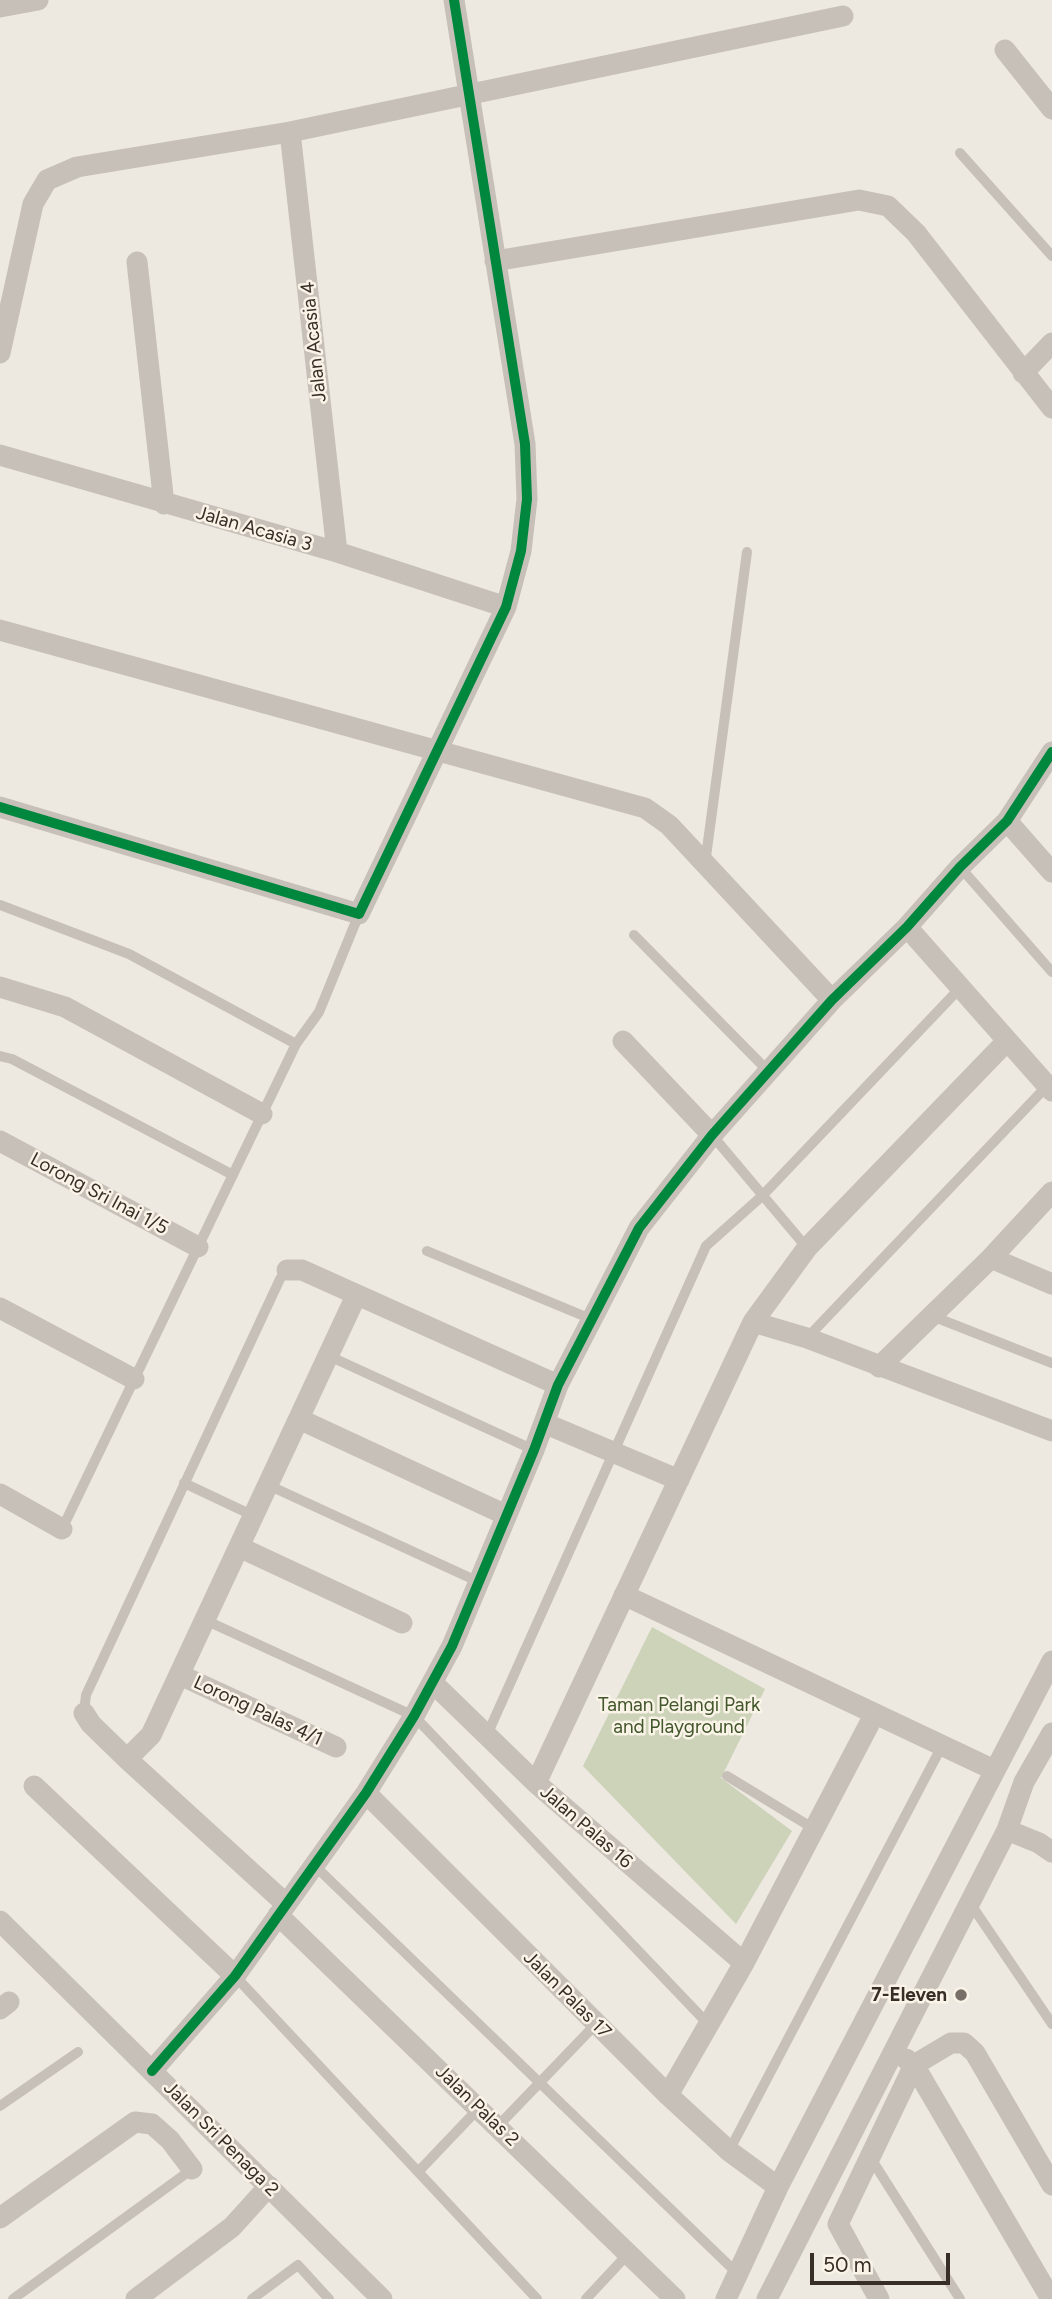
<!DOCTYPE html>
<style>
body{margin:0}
#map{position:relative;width:1052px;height:2299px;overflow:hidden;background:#ede8e0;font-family:Figtree,sans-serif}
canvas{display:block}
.scale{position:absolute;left:810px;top:2253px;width:140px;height:32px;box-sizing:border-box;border:4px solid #372e27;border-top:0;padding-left:9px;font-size:21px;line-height:24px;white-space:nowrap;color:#372e27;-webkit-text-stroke:5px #faf3e7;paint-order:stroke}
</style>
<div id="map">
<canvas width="1052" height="2299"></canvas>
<div class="scale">50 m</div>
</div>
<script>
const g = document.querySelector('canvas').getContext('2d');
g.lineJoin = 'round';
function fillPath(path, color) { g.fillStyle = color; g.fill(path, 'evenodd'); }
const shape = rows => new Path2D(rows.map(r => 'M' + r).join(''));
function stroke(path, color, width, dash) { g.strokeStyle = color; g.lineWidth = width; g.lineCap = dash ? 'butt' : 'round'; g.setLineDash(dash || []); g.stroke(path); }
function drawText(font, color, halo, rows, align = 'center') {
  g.font = font + ' Figtree,sans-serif'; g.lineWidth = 5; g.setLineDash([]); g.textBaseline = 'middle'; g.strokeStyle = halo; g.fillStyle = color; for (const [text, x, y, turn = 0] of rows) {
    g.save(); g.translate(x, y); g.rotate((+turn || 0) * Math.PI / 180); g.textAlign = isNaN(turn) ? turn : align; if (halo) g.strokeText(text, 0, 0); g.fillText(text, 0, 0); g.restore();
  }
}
const green = shape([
 [652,1627,765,1689,721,1778,792,1831,736,1924,583,1766]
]);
const service = shape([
 [960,153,1052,256],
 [705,864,747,552],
 [960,867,1052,972],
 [0,905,129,954,296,1044],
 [634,935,768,1071],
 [0,1056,12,1059,233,1175],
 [712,1135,807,1248],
 [427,1251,591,1319],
 [932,1316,1052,1363],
 [807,1338,1047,1086],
 [329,1356,534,1450],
 [184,1483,254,1516],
 [268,1485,479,1582],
 [62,1529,296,1044,319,1012,359,914],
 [205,1620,414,1716,710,2026],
 [84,1713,86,1695,280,1279,287,1270],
 [487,1735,706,1246,762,1196,961,987],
 [727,1776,816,1830],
 [314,1865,739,2275],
 [970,1903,1052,2024],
 [235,1976,537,2299],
 [0,2106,78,2052],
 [498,2126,596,2024],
 [729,2151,943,1744],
 [870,2157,960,2299],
 [418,2172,479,2108],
 [13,2299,195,2167],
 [252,2299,298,2265,329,2299],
 [586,2299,627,2255]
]);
const minor = shape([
 [0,7,38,0],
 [1005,50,1052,109],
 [290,132,337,552],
 [495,261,859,200,888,206,916,233,1052,408],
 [137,262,164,504],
 [0,353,33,204,47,180,77,167,290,132,843,16],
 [1023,373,1052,343],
 [0,455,337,552,506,607],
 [0,630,645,808,669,825,832,1000],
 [0,807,359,914,506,607,521,551,527,499,525,444,454,0],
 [1007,821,1052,872],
 [907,927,1052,1091],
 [0,987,65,1007,262,1114],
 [623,1041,712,1135],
 [0,1141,198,1247],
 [991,1258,1052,1284],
 [287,1270,302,1270,558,1385],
 [0,1308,134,1379],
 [753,1322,807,1338,1052,1431],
 [879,1367,991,1258,1052,1192],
 [299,1419,506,1515],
 [544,1423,679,1480],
 [0,1494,62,1529],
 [239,1547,402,1623],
 [624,1595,994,1770],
 [180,1675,336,1747],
 [433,1683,536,1783,744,1963],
 [84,1713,91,1724,127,1759,286,1904],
 [127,1759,151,1735,356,1296],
 [536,1783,753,1322,807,1248,1006,1042],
 [34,1786,235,1976],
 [366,1793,668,2095,729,2151,778,2187],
 [1007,1830,1039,1843,1052,1852],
 [278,1915,675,2299],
 [0,1921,382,2299],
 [0,2009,9,2002],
 [906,2059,914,2065,1051,2299],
 [152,2071,235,1976,366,1793,414,1716,452,1646,534,1450,558,1385,639,1228,712,1135,832,1000,907,927,960,867,1007,821,1052,752],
 [668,2095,744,1963,874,1715],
 [0,2218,135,2122,152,2124,170,2140,192,2169],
 [136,2299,232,2227,269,2186],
 [726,2299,778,2187,1052,1661],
 [767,2299,1007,1830,1024,1782,1052,1733],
 [879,2299,838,2224,914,2065,951,2043,964,2043,975,2053,1052,2185]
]);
const cycleway = shape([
 [0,807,359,914,506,607,521,551,527,499,525,444,454,0],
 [152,2071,235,1976,366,1793,414,1716,452,1646,534,1450,558,1385,639,1228,712,1135,832,1000,907,927,960,867,1007,821,1052,752]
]);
const markers = [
 [961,1995,7,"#776f68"]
];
const streetNames = [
 ["Jalan Acasia 4",314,342,-96],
 ["Jalan Acasia 3",254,529,16],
 ["Lorong Sri Inai 1/5",99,1194,28],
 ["Lorong Palas 4/1",258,1711,25],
 ["Jalan Palas 16",586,1827,41],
 ["Jalan Palas 17",567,1995,45],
 ["Jalan Palas 2",477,2106,44],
 ["Jalan Sri Penaga 2",221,2139,45]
];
const parkNames = [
 ["Taman Pelangi Park",679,1705],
 ["and Playground",679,1727]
];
const poiNames = [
 ["7-Eleven",947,1995]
];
fillPath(green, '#ccd3b9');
stroke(service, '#c6c0b9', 10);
stroke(minor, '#c6c0b9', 21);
stroke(cycleway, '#00873e', 10);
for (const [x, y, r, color] of markers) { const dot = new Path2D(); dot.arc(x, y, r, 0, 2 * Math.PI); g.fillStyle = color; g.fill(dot); stroke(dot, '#faf3e7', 2.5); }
drawText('19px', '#372e27', '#faf3e7', streetNames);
drawText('19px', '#41562a', '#faf3e7', parkNames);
drawText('bold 19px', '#372e27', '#faf3e7', poiNames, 'right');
</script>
